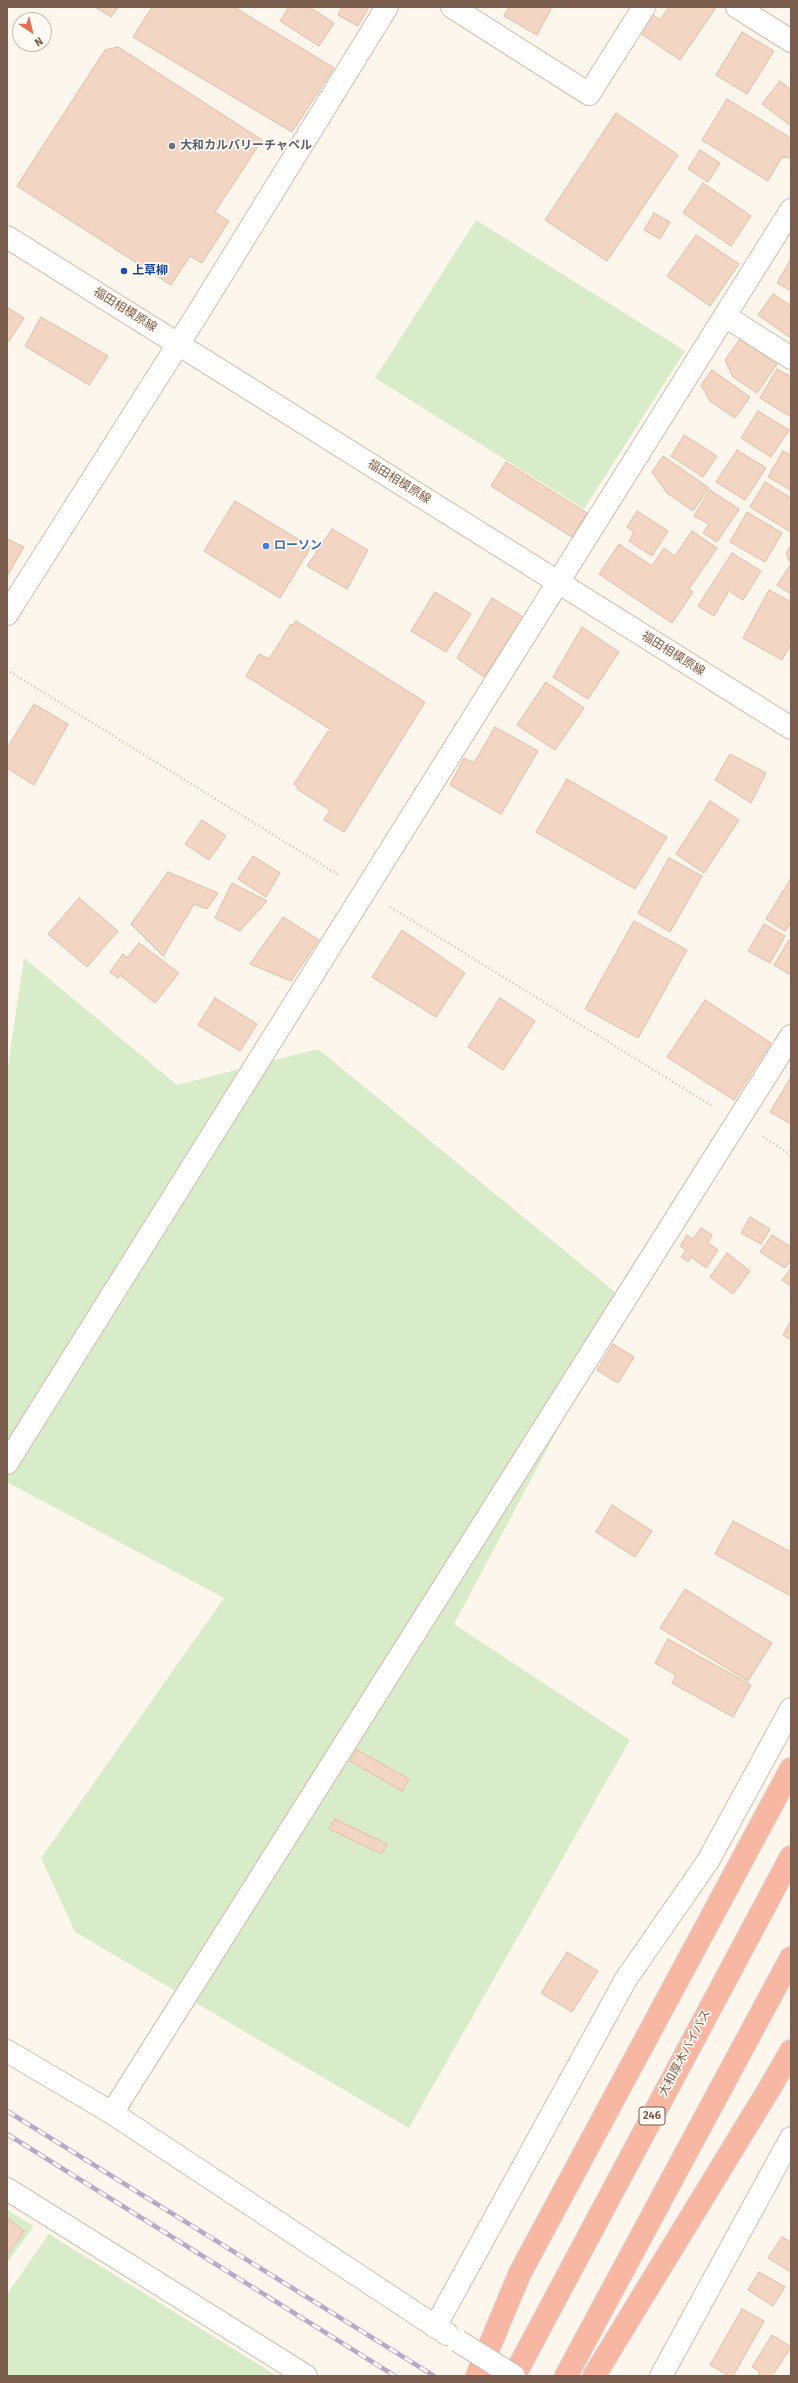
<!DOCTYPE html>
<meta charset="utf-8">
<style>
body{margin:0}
#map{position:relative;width:798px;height:2383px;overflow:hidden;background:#fdf6ec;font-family:"Fira Sans",sans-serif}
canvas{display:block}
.frame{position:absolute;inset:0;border:8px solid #7a5c4d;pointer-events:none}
.north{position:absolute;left:12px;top:12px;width:40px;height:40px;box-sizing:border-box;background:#fffaf3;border:1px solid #cabbb1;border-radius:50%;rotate:145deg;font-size:11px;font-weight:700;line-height:16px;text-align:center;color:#7a5c4d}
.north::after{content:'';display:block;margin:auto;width:14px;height:18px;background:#e76f51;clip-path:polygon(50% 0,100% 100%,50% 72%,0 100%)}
</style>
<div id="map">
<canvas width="798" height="2383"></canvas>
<div class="frame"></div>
<div class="north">N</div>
</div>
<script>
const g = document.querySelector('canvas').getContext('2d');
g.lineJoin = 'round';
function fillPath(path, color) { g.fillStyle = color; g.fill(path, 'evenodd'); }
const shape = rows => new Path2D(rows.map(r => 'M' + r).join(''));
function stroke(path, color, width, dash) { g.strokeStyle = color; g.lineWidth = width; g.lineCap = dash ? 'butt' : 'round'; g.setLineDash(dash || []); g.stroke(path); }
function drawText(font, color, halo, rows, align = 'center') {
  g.font = font + ' "Fira Sans","Noto Sans JP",sans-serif'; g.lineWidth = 3.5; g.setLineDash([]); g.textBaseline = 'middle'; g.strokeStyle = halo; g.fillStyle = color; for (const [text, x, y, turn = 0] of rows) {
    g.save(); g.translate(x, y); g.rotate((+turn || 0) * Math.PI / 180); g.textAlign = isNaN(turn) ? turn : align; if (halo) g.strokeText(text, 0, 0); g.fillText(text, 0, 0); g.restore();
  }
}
const green = shape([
 [476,220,685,351,584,509,375,378],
 [24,958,177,1085,318,1049,626,1301,454,1624,630,1740,409,2128,75,1932,41,1858,224,1598,7,1482,7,1073],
 [7,2210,34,2226,7,2263],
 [49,2234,277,2376,7,2376,7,2294]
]);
const building = shape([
 [95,7,118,7,111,17,95,7],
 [152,7,234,7,334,68,292,132,133,37,152,7],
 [289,7,309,7,334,23,319,46,280,21,289,7],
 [342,7,369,7,358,26,338,15,342,7],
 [509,7,552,7,537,35,504,16,509,7],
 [669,7,712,7,715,9,680,60,640,33,652,14,660,20,669,7],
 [742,32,774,51,747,94,716,75,742,32],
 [118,47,262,140,215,212,229,221,202,263,190,256,171,285,17,186,105,50,118,47],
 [780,81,791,90,791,126,762,104,780,81],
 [727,99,791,138,791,158,782,157,768,181,702,140,727,99],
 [616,113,678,155,607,261,545,220,616,113],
 [700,150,720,163,708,182,688,169,700,150],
 [703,183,751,216,731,246,683,213,703,183],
 [654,213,670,222,660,239,644,230,654,213],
 [696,235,739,264,710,306,667,276,696,235],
 [791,259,791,291,777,283,791,259],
 [773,294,791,306,791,338,758,315,773,294],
 [7,307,24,318,7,344,7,307],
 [41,317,108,356,89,385,25,346,41,317],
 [740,339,777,364,757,393,733,377,725,360,740,339],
 [777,369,791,377,791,417,760,398,777,369],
 [712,370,750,397,735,418,710,401,701,385,712,370],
 [758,411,789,430,771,457,741,438,758,411],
 [684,435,717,456,703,477,671,456,684,435],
 [737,450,766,468,745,500,716,482,737,450],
 [783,451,791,455,791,490,768,477,783,451],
 [663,456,709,488,693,511,667,493,652,472,663,456],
 [506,462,587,513,572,537,491,486,506,462],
 [765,482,791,498,791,532,750,507,765,482],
 [710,490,739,509,717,542,703,533,709,524,694,516,710,490],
 [235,501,311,547,280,598,204,551,235,501],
 [637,511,668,531,652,556,629,541,634,532,627,527,637,511],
 [747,512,782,533,765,562,730,542,747,512],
 [332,529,368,550,347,589,307,566,332,529],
 [692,531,717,548,689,589,693,592,672,623,599,574,619,544,652,566,664,548,675,556,692,531],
 [7,539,24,547,7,576,7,539],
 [791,545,791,594,777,585,791,564,786,554,791,545],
 [732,553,761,571,743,600,729,591,714,616,698,606,732,553],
 [769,590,791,602,791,644,782,660,743,638,769,590],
 [435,592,471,614,446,652,411,631,435,592],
 [492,598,523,617,484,677,457,658,492,598],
 [296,621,425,702,344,832,324,820,330,810,297,789,298,787,294,784,328,731,332,733,333,731,246,676,259,654,269,659,291,624,293,626,296,621],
 [582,627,619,652,588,699,553,677,582,627],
 [546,682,584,708,555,750,517,725,546,682],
 [34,704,68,724,34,785,7,768,7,748,34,704],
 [495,727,538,751,501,814,450,785,464,758,474,763,495,727],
 [730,754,766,773,751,803,715,780,730,754],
 [567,779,667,837,635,889,536,832,567,779],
 [710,801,739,820,704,873,676,854,710,801],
 [202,820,226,836,209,860,185,844,202,820],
 [253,856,280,873,266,897,238,879,253,856],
 [669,858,702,876,670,932,638,913,669,858],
 [168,872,218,893,207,909,194,904,163,956,131,924,168,872],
 [791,878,791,922,785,931,766,919,791,878],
 [232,883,267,901,240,931,215,918,232,883],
 [79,898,118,931,87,967,48,934,79,898],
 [283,917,319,940,291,981,250,964,283,917],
 [634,921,687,950,638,1038,585,1009,634,921],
 [764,924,785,936,770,963,748,951,764,924],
 [402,930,465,973,436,1017,372,977,402,930],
 [789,940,791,941,791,975,774,965,789,940],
 [139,943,179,973,155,1003,120,975,118,978,110,972,123,954,127,958,139,943],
 [215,998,257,1024,240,1051,198,1025,215,998],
 [500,998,535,1021,503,1070,468,1047,500,998],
 [705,1000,771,1043,734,1100,667,1057,705,1000],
 [791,1077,791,1124,770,1112,791,1077],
 [750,1217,770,1229,761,1244,741,1233,750,1217],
 [701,1228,712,1235,708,1243,718,1250,706,1268,691,1257,688,1262,681,1257,686,1250,680,1246,687,1235,693,1239,701,1228],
 [772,1235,791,1247,791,1260,785,1268,760,1252,772,1235],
 [727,1253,750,1271,733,1294,710,1277,727,1253],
 [791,1268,791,1286,782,1280,791,1268],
 [791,1321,791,1340,783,1335,791,1321],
 [613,1344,634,1357,618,1383,597,1370,613,1344],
 [612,1505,652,1531,635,1557,596,1532,612,1505],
 [733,1521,791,1552,791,1596,715,1554,733,1521],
 [685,1589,772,1643,748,1681,660,1628,685,1589],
 [668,1639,751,1685,733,1717,672,1683,676,1675,655,1663,668,1639],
 [357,1750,409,1779,402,1791,350,1761,357,1750],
 [335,1819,387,1844,382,1854,329,1829,335,1819],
 [567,1952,598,1971,572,2012,541,1993,567,1952],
 [7,2218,24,2231,7,2256,7,2218],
 [782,2237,791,2242,791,2272,768,2258,782,2237],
 [759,2272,785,2287,773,2306,748,2290,759,2272],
 [742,2309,764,2321,733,2376,729,2376,710,2365,742,2309],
 [772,2335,791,2347,772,2376,758,2376,760,2372,752,2367,772,2335]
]);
const path = shape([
 [7,670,340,876],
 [390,907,712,1106],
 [763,1137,791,1155]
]);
const street = shape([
 [452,7,589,94,644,7],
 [737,7,791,41],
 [725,316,791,358],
 [7,614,198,313,387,7],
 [7,1463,791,210],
 [7,2051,112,2113,447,2334],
 [112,2113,791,1036],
 [7,2189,306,2376],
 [435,2327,626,1979,708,1861,791,1709],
 [661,2376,791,2138]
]);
const secondary = shape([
 [7,237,791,728]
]);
const highway = shape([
 [477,2376,520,2273,791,1769],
 [514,2376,791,1857],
 [566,2376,791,1958],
 [594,2376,771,2086,791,2051]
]);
const rail = shape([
 [7,2111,434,2376],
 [7,2134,395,2376]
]);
const streetBridge = shape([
 [458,2341,514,2376]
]);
const markers = [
 [172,146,4,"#6b7280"],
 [124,271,4,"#1a4fb4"],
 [266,546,4,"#3f7fe0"]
];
const shields = [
 [652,2116,26]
];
const shieldNames = [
 ["246",652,2116]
];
const worshipNames = [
 ["大和カルバリーチャペル",180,146]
];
const transitNames = [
 ["上草柳",132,271]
];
const streetNames = [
 ["福田相模原線",125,310,32],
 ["福田相模原線",399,482,32],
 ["福田相模原線",673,654,32],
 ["大和厚木バイパス",685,2053,-62]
];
const shopNames = [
 ["ローソン",274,546]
];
fillPath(green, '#d8ecc9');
fillPath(building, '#f3d5c3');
stroke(building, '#e6bba3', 1);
stroke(street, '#d1beb0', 24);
stroke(secondary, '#d6c0b0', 24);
stroke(highway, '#dad1cd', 24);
stroke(path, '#d9b8a5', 2.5, [1, 3]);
stroke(street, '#fff', 22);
stroke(secondary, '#fff', 22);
stroke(highway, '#f7b7a3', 22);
stroke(rail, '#b9a8c9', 4.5);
stroke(rail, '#fffaf3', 3, [9]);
stroke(streetBridge, '#d1beb0', 24, []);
stroke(streetBridge, '#fff', 22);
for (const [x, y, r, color] of markers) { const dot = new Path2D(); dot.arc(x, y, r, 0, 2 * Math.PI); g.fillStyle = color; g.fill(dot); stroke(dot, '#fffaf3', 1.5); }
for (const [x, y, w] of shields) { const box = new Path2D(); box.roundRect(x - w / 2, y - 9, w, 18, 3); g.fillStyle = '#fffaf3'; g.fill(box); stroke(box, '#7a5c4d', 1); }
drawText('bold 11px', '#7a5c4d', null, shieldNames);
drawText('bold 12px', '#5b616d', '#fffaf3', worshipNames, 'left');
drawText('bold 12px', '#164399', '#fffaf3', transitNames, 'left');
drawText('12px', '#7a5c4d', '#fffaf3', streetNames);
drawText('bold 12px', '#366cbe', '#fffaf3', shopNames, 'left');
</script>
